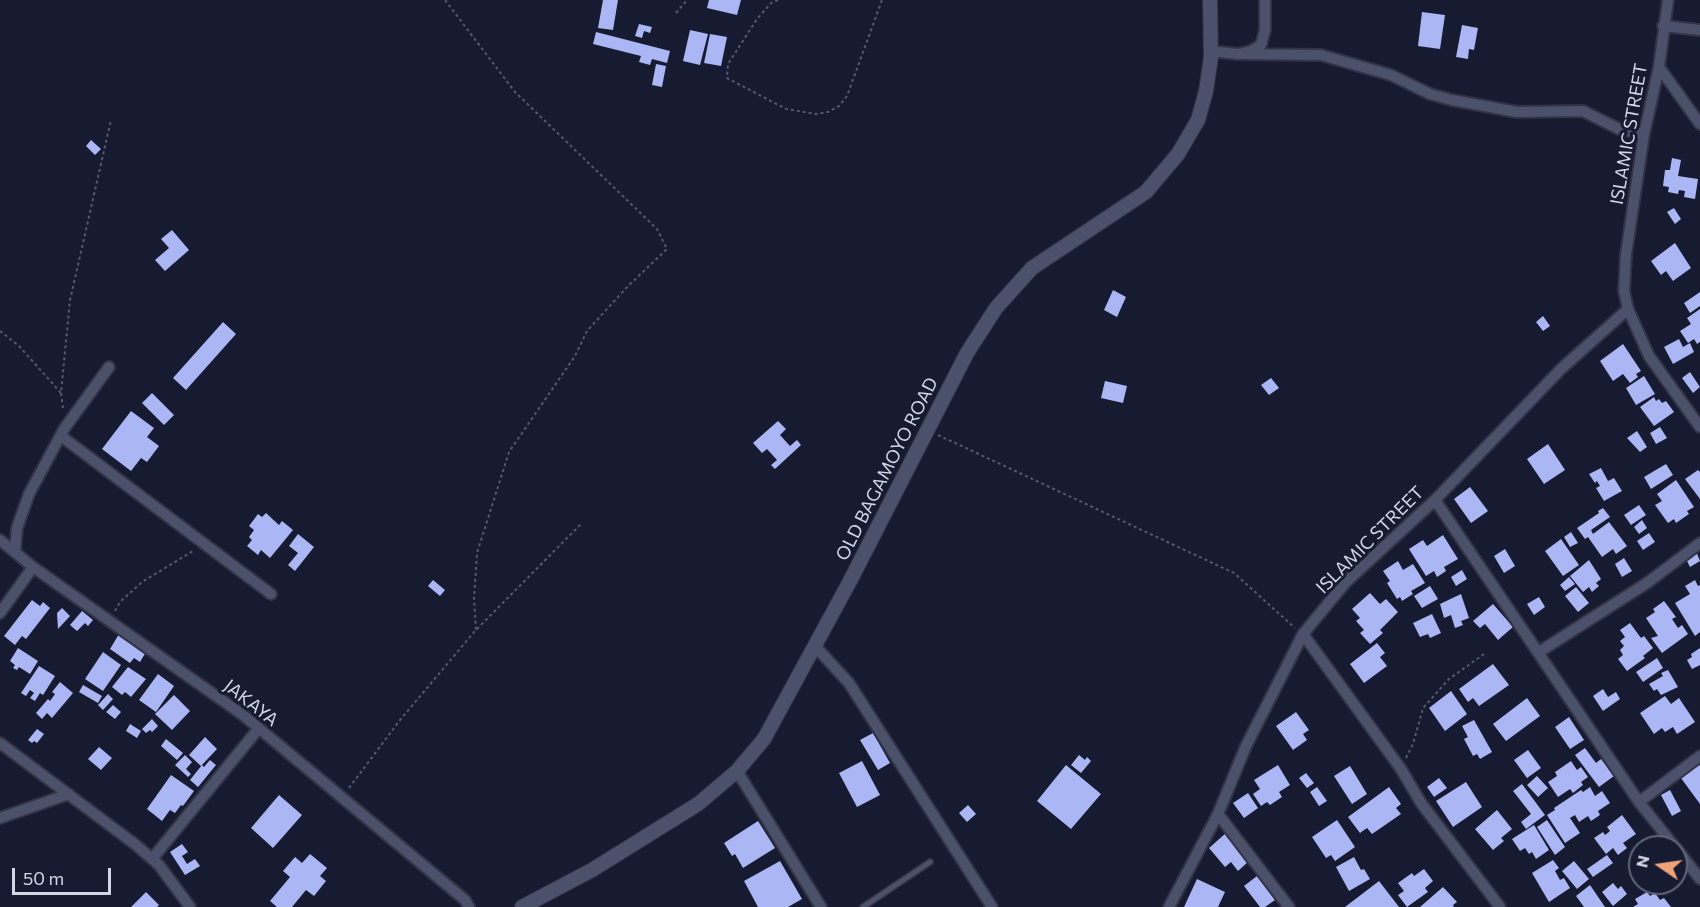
<!DOCTYPE html>
<style>
body{margin:0}
#map{position:relative;width:1700px;height:907px;overflow:hidden;background:#171b31;font-family:Commissioner,sans-serif}
canvas{display:block}
.north{position:absolute;left:1628px;top:835px;width:60px;height:60px;box-sizing:border-box;background:#171b31;border:2px solid #626679;border-radius:50%;rotate:283deg;font-size:16px;font-weight:700;line-height:24px;text-align:center;color:#d3d6e5}
.north::after{content:'';display:block;margin:auto;width:21px;height:27px;background:#f0a378;clip-path:polygon(50% 0,100% 100%,50% 72%,0 100%)}
.scale{position:absolute;left:12px;top:868px;width:99px;height:27px;box-sizing:border-box;border:3px solid #d3d6e5;border-top:0;padding-left:8px;font-size:18px;line-height:21px;white-space:nowrap;color:#d3d6e5;-webkit-text-stroke:4px #171b31;paint-order:stroke}
</style>
<div id="map">
<canvas width="1700" height="907"></canvas>
<div class="north">N</div>
<div class="scale">50 m</div>
</div>
<script>
const g = document.querySelector('canvas').getContext('2d');
g.lineJoin = 'round';
function fillPath(path, color) { g.fillStyle = color; g.fill(path, 'evenodd'); }
const shape = rows => new Path2D(rows.map(r => 'M' + r).join(''));
function stroke(path, color, width, dash) { g.strokeStyle = color; g.lineWidth = width; g.lineCap = dash ? 'butt' : 'round'; g.setLineDash(dash || []); g.stroke(path); }
function drawText(font, color, halo, rows, align = 'center') {
  g.font = font + ' Commissioner,sans-serif'; g.lineWidth = 6; g.setLineDash([]); g.textBaseline = 'middle'; g.strokeStyle = halo; g.fillStyle = color; for (const [text, x, y, turn = 0] of rows) {
    g.save(); g.translate(x, y); g.rotate((+turn || 0) * Math.PI / 180); g.textAlign = isNaN(turn) ? turn : align; if (halo) g.strokeText(text, 0, 0); g.fillText(text, 0, 0); g.restore();
  }
}
const building = shape([
 [603,0,618,0,613,30,598,28],
 [709,0,741,0,737,15,707,8],
 [1422,12,1445,15,1440,49,1418,46],
 [639,24,652,27,650,33,644,31,642,38,635,36],
 [1462,25,1478,28,1474,50,1469,49,1468,59,1456,57],
 [690,30,708,34,700,65,683,61],
 [596,32,670,51,667,63,652,59,650,65,639,62,641,56,593,44],
 [710,34,727,37,721,66,704,63],
 [656,64,666,66,662,87,652,85],
 [91,140,101,149,95,155,86,146],
 [1672,158,1681,160,1678,176,1698,179,1695,199,1684,197,1685,191,1679,190,1678,194,1668,192,1669,187,1663,186,1665,170,1670,170],
 [1674,208,1681,219,1675,224,1667,212],
 [172,230,189,250,165,271,155,260,169,248,161,239],
 [1675,243,1691,268,1673,281,1666,271,1661,275,1651,261],
 [1113,290,1126,297,1117,317,1104,310],
 [1700,292,1700,306,1690,313,1684,303],
 [1700,309,1700,342,1697,344,1694,339,1688,343,1680,331,1691,324,1687,318],
 [1543,316,1550,326,1543,331,1536,322],
 [223,322,236,334,186,390,173,378],
 [1679,339,1683,347,1690,343,1694,352,1673,364,1664,347],
 [1623,344,1641,371,1636,374,1638,377,1630,383,1623,374,1613,381,1600,361],
 [1690,372,1700,387,1693,393,1682,378],
 [1644,376,1655,394,1636,405,1626,388],
 [1271,378,1279,388,1269,395,1261,385],
 [1105,381,1127,386,1123,403,1101,398],
 [152,393,174,415,164,425,142,403],
 [1654,397,1656,401,1659,399,1662,403,1666,401,1674,412,1654,426,1640,407],
 [131,411,154,428,147,437,159,446,147,462,141,458,131,471,102,449],
 [778,421,786,429,780,435,790,446,797,440,801,445,775,469,771,465,777,460,767,449,762,453,753,443],
 [1660,427,1667,438,1656,444,1650,433],
 [1637,431,1647,447,1640,452,1627,438],
 [1548,444,1565,470,1544,484,1527,459],
 [1666,464,1673,475,1651,489,1644,477],
 [1601,468,1608,481,1614,478,1622,491,1604,501,1596,488,1600,486,1597,481,1595,483,1589,474],
 [1698,470,1700,472,1700,499,1685,479],
 [1676,480,1694,507,1687,511,1689,514,1676,523,1674,519,1668,523,1655,505,1662,501,1657,494],
 [1470,487,1488,511,1471,523,1454,499],
 [1639,505,1646,515,1631,525,1624,515],
 [1603,508,1610,517,1591,530,1593,534,1609,522,1627,546,1616,554,1613,549,1602,557,1588,537,1585,539,1577,528,1599,513,1598,511],
 [266,513,279,525,282,521,293,530,270,558,261,550,258,555,247,546,252,540,249,537,254,530,249,526,258,514,262,517],
 [1642,520,1647,528,1639,534,1634,527],
 [1571,532,1578,543,1570,547,1564,537],
 [1649,533,1655,542,1643,550,1637,541],
 [298,534,314,547,295,571,288,565,298,553,289,546],
 [1443,535,1458,559,1444,567,1446,571,1437,577,1434,571,1426,576,1409,549,1423,540,1427,546],
 [1561,539,1579,565,1563,576,1545,551],
 [1505,549,1515,566,1504,573,1494,556],
 [1696,551,1700,561,1690,567,1685,557],
 [1624,558,1632,571,1622,577,1615,564],
 [1589,560,1601,579,1596,583,1599,586,1592,592,1589,587,1583,592,1570,576],
 [1398,561,1403,570,1413,564,1425,583,1411,591,1413,594,1402,601,1400,597,1397,599,1387,583,1390,581,1383,571],
 [1462,570,1467,579,1456,586,1451,577],
 [1569,577,1575,584,1565,591,1560,585],
 [433,580,445,590,440,596,428,586],
 [1695,580,1698,586,1700,585,1700,632,1695,636,1675,603,1690,594,1685,586],
 [1430,586,1438,599,1422,608,1414,596],
 [1576,587,1589,603,1578,612,1565,596],
 [1370,593,1380,604,1386,599,1398,612,1380,630,1383,633,1370,644,1360,633,1364,630,1356,621,1360,618,1352,609],
 [1461,594,1469,618,1461,621,1463,625,1455,628,1451,615,1444,618,1440,604],
 [1539,597,1545,607,1534,615,1527,604],
 [32,600,40,606,43,602,50,608,26,639,22,636,15,645,4,636],
 [1664,601,1676,617,1672,619,1678,628,1682,625,1688,634,1662,653,1651,638,1658,636,1646,618,1655,612,1653,609],
 [1493,604,1513,627,1498,640,1485,624,1480,628,1473,621],
 [62,608,70,616,58,629,57,613],
 [82,611,93,620,88,626,85,623,77,631,70,625],
 [1432,614,1441,633,1430,638,1428,634,1420,637,1413,623],
 [1630,623,1641,638,1644,636,1653,648,1643,656,1645,658,1627,671,1618,659,1623,655,1620,650,1624,646,1620,641,1625,637,1620,630],
 [119,634,146,652,140,662,134,658,130,663,110,649],
 [1377,643,1385,653,1380,657,1387,666,1364,683,1350,664],
 [18,648,38,661,30,674,19,667,17,670,13,668,15,665,10,661],
 [1700,648,1700,665,1692,669,1687,660,1692,657,1691,654],
 [103,652,121,665,103,691,85,679],
 [1657,658,1663,668,1643,682,1636,672],
 [1493,664,1509,685,1479,706,1473,698,1468,702,1459,689],
 [39,666,55,676,43,695,40,693,35,701,30,698,34,693,30,690,26,696,21,693],
 [128,667,146,679,131,697,125,692,122,695,112,687],
 [1668,670,1678,687,1661,695,1657,689,1654,691,1649,684,1663,676,1661,673],
 [158,674,174,686,156,712,139,700],
 [60,682,73,693,52,718,47,713,42,719,36,713,48,699,50,701,55,694,52,692],
 [83,685,102,696,98,703,79,692],
 [1603,689,1608,697,1616,692,1620,699,1603,711,1593,696],
 [1451,691,1467,714,1445,731,1429,708],
 [108,694,113,699,103,710,98,705],
 [174,695,190,711,172,730,155,714],
 [1665,696,1671,704,1679,698,1695,722,1677,734,1673,727,1665,732,1662,728,1654,734,1640,713],
 [1527,698,1540,716,1506,741,1493,724],
 [113,705,121,712,115,719,106,712],
 [1296,712,1309,730,1303,734,1307,740,1293,750,1276,726],
 [1569,717,1584,740,1570,749,1555,727],
 [152,719,158,726,152,732,150,730,146,733,142,729],
 [1474,720,1492,752,1480,759,1477,754,1473,756,1464,739,1468,737,1462,726],
 [130,724,141,731,137,738,126,731],
 [37,729,44,734,37,743,34,741,32,743,28,740],
 [873,733,890,763,878,770,860,740],
 [205,737,217,749,201,766,189,755],
 [166,739,183,753,177,760,161,746],
 [99,747,112,758,101,770,88,759],
 [1585,748,1596,763,1601,759,1614,776,1599,787,1575,755],
 [1528,750,1541,768,1527,778,1514,760],
 [185,755,192,762,186,769,191,774,188,777,175,765],
 [1079,755,1085,760,1087,757,1091,761,1081,773,1071,765],
 [210,760,216,765,198,787,190,780,202,765,204,767],
 [862,761,880,795,857,807,839,773],
 [1571,761,1577,770,1581,767,1588,777,1581,782,1583,785,1573,793,1570,789,1558,797,1548,782,1557,776,1555,772],
 [1696,761,1700,766,1700,804,1678,774],
 [1066,765,1101,794,1071,829,1037,801],
 [1278,765,1290,785,1279,792,1282,797,1270,805,1267,802,1261,806,1253,794,1260,789,1254,780],
 [1350,766,1367,794,1352,804,1334,776],
 [1306,773,1314,783,1307,788,1299,778],
 [171,775,194,791,183,806,181,805,175,813,170,810,162,821,147,809],
 [1537,776,1548,788,1538,797,1527,785],
 [1439,778,1447,788,1434,797,1427,787],
 [1466,782,1482,807,1453,827,1436,801],
 [1522,784,1545,815,1526,829,1521,822,1531,814,1513,791],
 [1317,787,1327,801,1319,806,1310,792],
 [1389,787,1401,804,1396,808,1401,814,1372,834,1367,828,1360,833,1348,817],
 [1590,787,1595,796,1602,791,1610,803,1598,811,1600,815,1591,821,1588,816,1579,822,1575,815,1570,818,1580,833,1565,843,1547,815,1555,810,1554,808,1581,790,1583,792],
 [1670,790,1681,811,1672,816,1661,795],
 [1248,793,1258,808,1244,818,1233,803],
 [279,795,302,815,273,848,251,828],
 [968,805,976,814,967,822,959,813],
 [1497,810,1512,829,1501,838,1504,841,1493,850,1475,829],
 [1622,815,1636,834,1623,843,1627,848,1618,855,1613,848,1606,854,1594,838,1603,832,1605,835,1610,831,1607,827],
 [1337,820,1355,847,1335,861,1331,855,1326,858,1312,837],
 [1547,820,1565,847,1555,855,1537,827],
 [758,821,775,848,743,868,735,854,732,856,724,843],
 [1534,825,1549,850,1536,859,1532,852,1529,854,1525,848,1520,851,1512,839],
 [1226,833,1249,861,1238,871,1231,862,1225,867,1209,848],
 [182,844,188,852,182,856,187,864,195,859,200,866,185,875,170,852],
 [310,854,327,868,320,876,326,881,314,896,306,890,292,907,277,907,270,901,290,877,283,871,295,857,302,863],
 [1607,855,1613,863,1593,877,1587,869],
 [1354,857,1361,870,1364,869,1370,879,1349,891,1336,867],
 [1553,860,1559,868,1555,871,1560,880,1564,878,1570,888,1549,902,1532,873],
 [780,861,802,899,788,907,758,907,744,881],
 [1574,861,1589,879,1577,889,1562,871],
 [1424,869,1433,881,1425,888,1428,892,1407,907,1398,895,1404,891,1398,883,1412,873,1414,876],
 [1257,876,1275,900,1265,907,1260,907,1244,886],
 [1197,879,1225,892,1218,907,1184,907],
 [1379,881,1399,907,1345,907],
 [1613,883,1618,889,1621,886,1627,894,1613,906,1602,892],
 [1590,885,1605,907,1584,907,1576,896],
 [1443,887,1457,902,1453,905,1454,907,1420,907],
 [146,892,159,905,157,907,131,907],
 [1647,892,1650,896,1655,893,1660,900,1664,898,1671,907,1633,907,1638,904,1635,899]
]);
const path = shape([
 [445,0,515,92,657,229,667,249,628,286,587,331,575,356,509,452,477,553,474,599,476,630],
 [778,0,771,3,757,19,728,64,727,78,786,109,816,114,828,112,839,106,847,96,882,0],
 [676,13,687,0],
 [0,331,19,346,61,393],
 [63,408,61,393,70,300,111,120],
 [938,435,1234,573,1295,628],
 [115,611,120,602,142,582,193,551],
 [1406,758,1413,744,1423,708,1449,679,1484,654],
 [349,788,400,720,475,631,581,524]
]);
const service = shape([
 [863,907,930,862]
]);
const minor = shape([
 [1663,26,1700,30],
 [1210,51,1238,54,1251,51,1261,45,1265,30,1265,0],
 [1238,54,1321,55,1391,75,1430,94,1452,100,1517,112,1583,111,1619,129,1644,134],
 [1659,67,1700,124],
 [1628,309,1649,356,1700,427],
 [61,436,271,594],
 [1435,500,1639,802,1675,847],
 [0,540,33,567,243,715,465,900,469,907],
 [15,552,17,528,29,494,64,429,109,367],
 [0,613,33,567],
 [1303,634,1401,769,1421,803,1500,907],
 [815,646,849,683,992,907],
 [1539,652,1647,583,1700,543],
 [0,743,136,845,159,865,190,907],
 [737,771,821,907],
 [1639,802,1700,756],
 [1218,814,1289,907],
 [0,818,69,794],
 [1676,848,1700,879],
 [152,859,259,728],
 [1169,907,1218,814,1246,746,1303,634,1346,582,1435,500,1561,369,1628,309,1624,291,1626,254,1644,134,1659,67,1668,0]
]);
const tertiary = shape([
 [522,907,592,870,698,804,737,771,764,739,850,581,967,353,996,308,1032,268,1146,192,1178,154,1198,120,1206,91,1211,57,1210,0]
]);
const streetNames = [
 ["ISLAMIC STREET",1629,134,-80],
 ["OLD BAGAMOYO ROAD",887,469,-63],
 ["ISLAMIC STREET",1370,540,-45],
 ["JAKAYA",251,703,38]
];
fillPath(building, '#abb6f4');
stroke(service, '#323345', 8);
stroke(minor, '#323345', 14);
stroke(tertiary, '#323345', 16);
stroke(path, '#55596d', 2, [3, 3]);
stroke(service, '#4c516b', 5);
stroke(minor, '#4c516b', 10);
stroke(tertiary, '#4c516b', 14);
drawText('18px', '#d3d6e5', '#171b31', streetNames);
</script>
